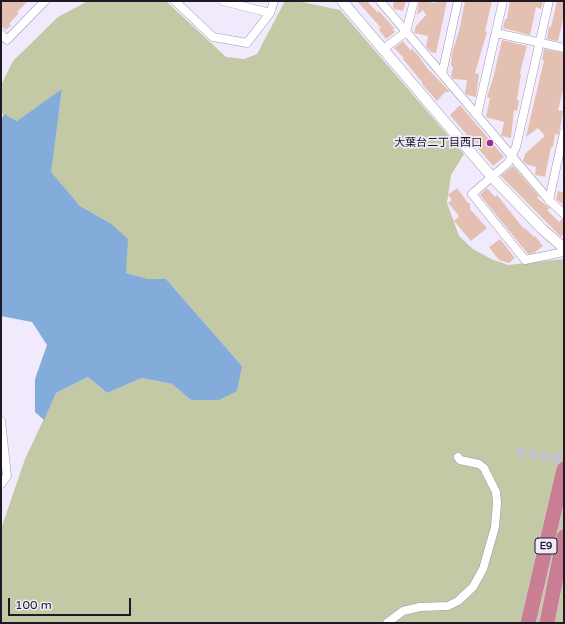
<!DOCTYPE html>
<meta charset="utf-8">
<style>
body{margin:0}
#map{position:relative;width:565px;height:624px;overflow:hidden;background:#f1eafd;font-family:"Varela Round",sans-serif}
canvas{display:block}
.frame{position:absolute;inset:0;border:2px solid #1e1924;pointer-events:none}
.scale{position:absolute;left:8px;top:598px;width:123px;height:18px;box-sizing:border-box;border:2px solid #1e1924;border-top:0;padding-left:5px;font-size:12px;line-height:14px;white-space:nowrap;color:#1e1924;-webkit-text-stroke:3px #f1eafd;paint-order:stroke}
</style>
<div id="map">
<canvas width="565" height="624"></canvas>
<div class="frame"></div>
<div class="scale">100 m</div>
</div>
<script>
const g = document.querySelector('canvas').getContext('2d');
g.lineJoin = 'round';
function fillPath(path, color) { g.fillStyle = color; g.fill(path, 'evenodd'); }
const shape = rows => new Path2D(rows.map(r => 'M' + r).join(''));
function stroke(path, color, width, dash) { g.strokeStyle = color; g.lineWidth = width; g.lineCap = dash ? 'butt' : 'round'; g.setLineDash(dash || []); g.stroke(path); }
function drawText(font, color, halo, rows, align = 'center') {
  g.font = font + ' "Varela Round","Noto Sans JP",sans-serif'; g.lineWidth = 3.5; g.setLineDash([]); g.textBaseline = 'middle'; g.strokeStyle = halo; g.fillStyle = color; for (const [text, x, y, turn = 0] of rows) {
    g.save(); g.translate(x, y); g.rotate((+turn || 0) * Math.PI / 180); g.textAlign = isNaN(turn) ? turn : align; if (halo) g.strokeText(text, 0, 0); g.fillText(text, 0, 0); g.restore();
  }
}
const green = shape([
 [88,1,166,1,226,57,244,59,257,54,285,1,297,1,340,10,464,154,451,175,447,203,459,236,473,249,491,259,508,265,564,259,564,623,1,623,1,529,25,459,56,393,88,377,107,393,142,378,172,384,191,400,242,366,166,279,148,279,126,273,110,223,80,206,50,172,62,90,17,121,1,113,1,85,13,61,58,17]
]);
const water = shape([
 [62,89,51,172,80,206,110,223,128,239,126,273,148,279,166,279,242,366,237,391,219,400,191,400,172,384,142,378,107,393,88,377,56,393,44,420,35,412,35,379,47,345,32,322,1,316,1,120,4,114,17,121]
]);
const building = shape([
 [1,1,28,1,17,12,19,13,9,24,11,25,6,30,1,26],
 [357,1,367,1,378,13,379,11,395,29,392,29,395,32,386,39,379,30,381,28],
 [394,1,406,1,403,11,394,9,393,7],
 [419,1,436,3,436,1,447,1,436,53,431,52,426,47,428,36,414,33,416,26,426,15,423,10,417,15],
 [465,1,492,1,485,31,487,32,475,73,479,74,476,97,467,95,465,93,467,80,453,79,451,76,453,67,451,66,452,53,459,31],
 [510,1,543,1,541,9,536,7,530,35,503,28,505,19,507,19],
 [557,1,564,1,564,15,558,41,547,39,549,27,551,27],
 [502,40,527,46,520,73,521,74,517,100,519,101,517,111,514,110,511,138,501,136,504,122,486,117,490,98,487,97,494,75],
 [403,41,411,51,411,48,418,55,427,68,450,92,445,92,437,101,422,84,422,82,403,59,404,58,394,48],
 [544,49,564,53,564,86,558,110,563,111,561,124,558,135,555,134,553,147,551,147,545,177,535,175,536,167,526,164,523,161,525,154,545,136,538,128,526,137,544,60,542,60],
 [460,105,504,157,493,166,450,115],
 [513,166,539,196,537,198,550,208,547,210,559,222,562,219,564,219,564,233,561,237,501,176],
 [457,188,468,203,470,203,470,209,487,228,471,241,454,221,459,216,448,203,452,200,448,195],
 [487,188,495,197,497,195,524,229,525,228,534,237,535,236,543,246,534,253,528,254,480,195],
 [558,191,564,193,564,205,556,199],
 [500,239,515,258,509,263,499,260,489,247]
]);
const minorTunnel = shape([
 [517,452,564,460]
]);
const minor = shape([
 [175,1,213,37,247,43,270,13,274,1],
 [223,1,270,13],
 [380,1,549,200,564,214],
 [549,1,516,147,508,163,472,194,525,260,564,252],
 [496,33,564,48],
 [1,34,7,40,45,1],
 [382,50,406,32,414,1],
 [442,74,458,1],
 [477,115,503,1],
 [549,200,564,132],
 [1,421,7,476,1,484],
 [387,623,403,611,420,607,448,606,458,601,473,587,483,569,495,527,497,503,496,492,484,468,479,464,460,460,458,457]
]);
const tertiary = shape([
 [342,1,491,176,542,229,564,248]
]);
const motorway = shape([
 [528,623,564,469],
 [547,623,564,537]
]);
const markers = [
 [490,143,4,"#992c8c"]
];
const shields = [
 [546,546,22]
];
const shieldNames = [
 ["E9",546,546]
];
const poiNames = [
 ["大葉台二丁目西口",482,143]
];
fillPath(green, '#c3c9a4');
fillPath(water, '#83acdb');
fillPath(building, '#e4c0b2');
stroke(minorTunnel, '#c7c0d2', 8, [8, 4]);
stroke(minor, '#a195b3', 9);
stroke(tertiary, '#a195b3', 11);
stroke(motorway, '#d6d6d8', 16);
stroke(minor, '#fff', 8);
stroke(tertiary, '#fff', 10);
stroke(motorway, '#ca7e94', 15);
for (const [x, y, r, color] of markers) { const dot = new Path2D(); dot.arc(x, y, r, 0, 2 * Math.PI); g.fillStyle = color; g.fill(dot); stroke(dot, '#f1eafd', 1.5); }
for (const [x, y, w] of shields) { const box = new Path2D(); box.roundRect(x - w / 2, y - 8, w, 16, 3); g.fillStyle = '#f1eafd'; g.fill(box); stroke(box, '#1e1924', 1); }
drawText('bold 10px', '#1e1924', null, shieldNames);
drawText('11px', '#1e1924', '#f1eafd', poiNames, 'right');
</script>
